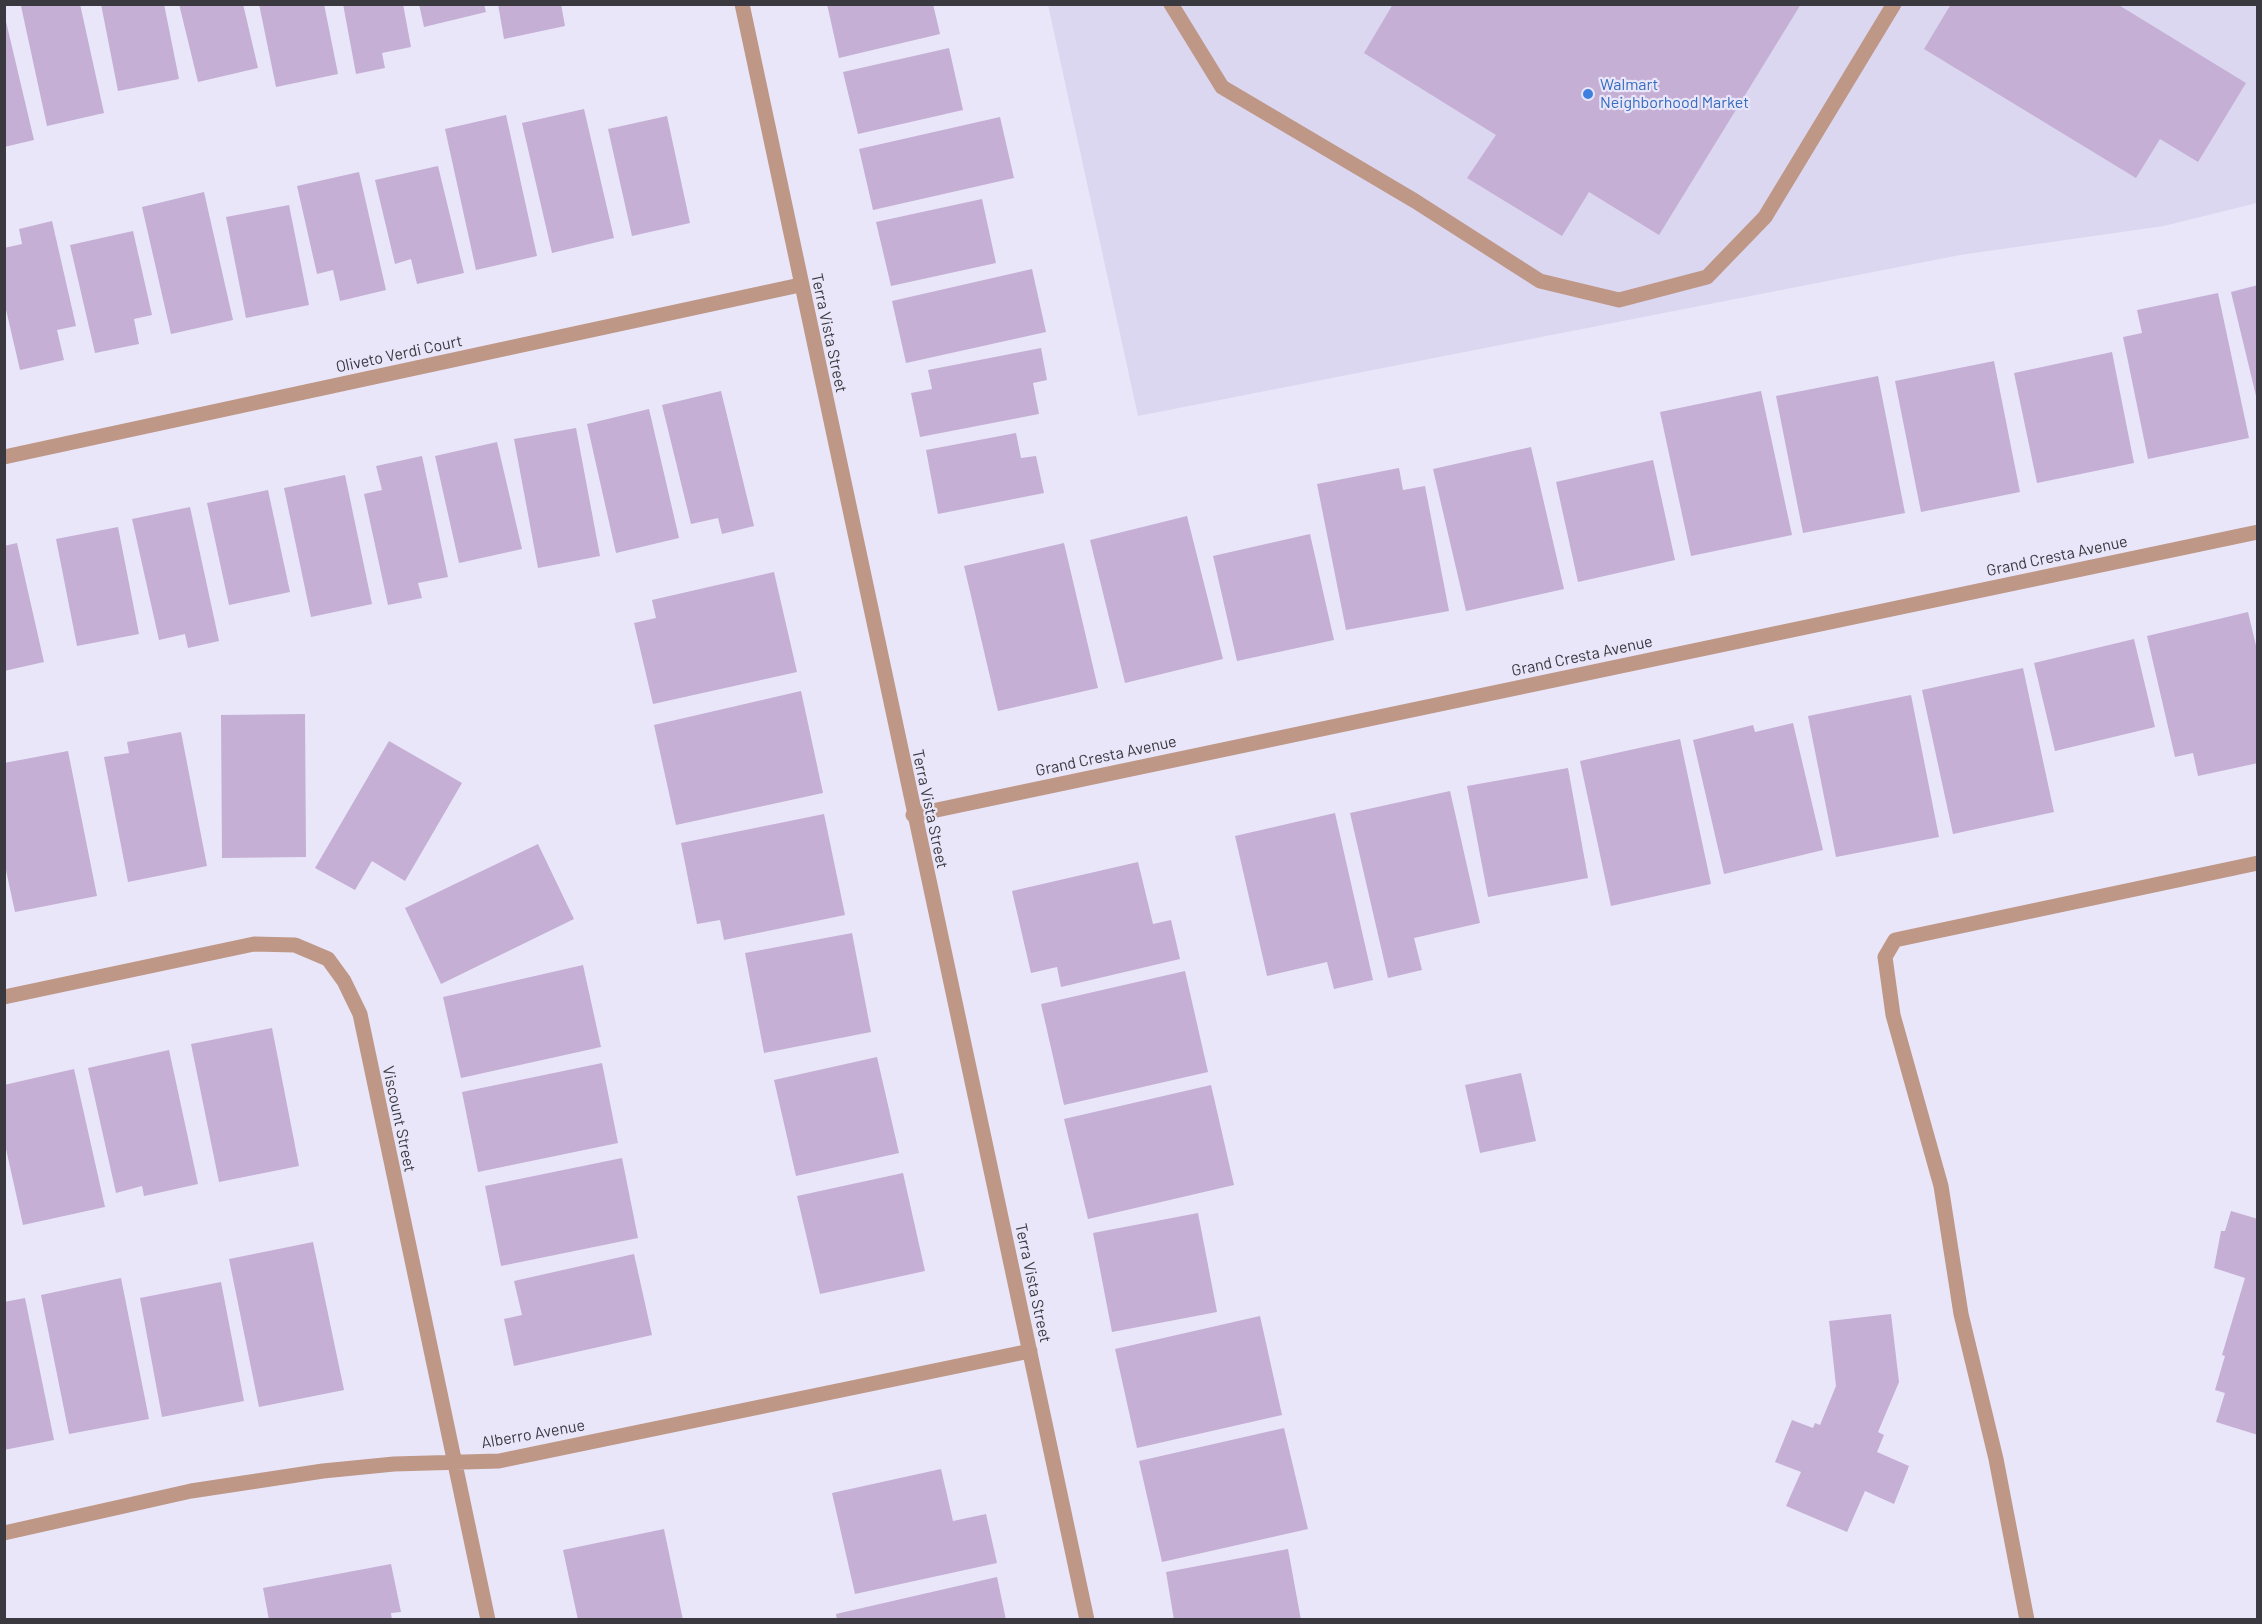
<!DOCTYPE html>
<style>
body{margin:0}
#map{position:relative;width:2262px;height:1624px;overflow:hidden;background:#e9e6f9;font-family:Barlow,sans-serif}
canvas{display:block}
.frame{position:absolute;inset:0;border:6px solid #3a3940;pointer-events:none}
</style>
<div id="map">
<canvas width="2262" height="1624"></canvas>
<div class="frame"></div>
</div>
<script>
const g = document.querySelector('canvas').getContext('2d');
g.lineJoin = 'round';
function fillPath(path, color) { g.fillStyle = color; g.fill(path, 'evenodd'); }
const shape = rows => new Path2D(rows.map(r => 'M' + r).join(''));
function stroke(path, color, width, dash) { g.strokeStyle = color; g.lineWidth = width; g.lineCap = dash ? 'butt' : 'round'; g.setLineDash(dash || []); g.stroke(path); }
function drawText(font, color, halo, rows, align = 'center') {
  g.font = font + ' Barlow,sans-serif'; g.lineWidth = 4.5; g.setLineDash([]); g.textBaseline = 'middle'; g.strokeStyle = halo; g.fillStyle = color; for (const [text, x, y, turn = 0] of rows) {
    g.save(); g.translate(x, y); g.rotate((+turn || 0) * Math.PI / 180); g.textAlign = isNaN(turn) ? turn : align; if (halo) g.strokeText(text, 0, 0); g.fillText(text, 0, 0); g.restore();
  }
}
const built = shape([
 [1048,5,2257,5,2257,203,2164,226,1960,255,1138,416]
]);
const building = shape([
 [28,4,80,4,104,113,47,126,21,6],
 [101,4,164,4,179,79,118,91],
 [179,4,243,4,258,68,198,82],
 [259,4,324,4,338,74,276,87],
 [343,4,403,4,411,47,382,53,385,68,356,74],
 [419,4,484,4,486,12,424,27],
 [498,4,561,4,565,26,504,39],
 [827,4,933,4,940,34,839,58],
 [1393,4,1801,4,1659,235,1589,192,1562,236,1467,178,1496,135,1364,53],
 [1951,4,2117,4,2246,83,2198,162,2160,139,2136,178,1924,49],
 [4,13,34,140,4,147],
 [949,48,963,110,858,134,843,72],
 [584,109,614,238,552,253,522,123],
 [506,115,537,256,476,270,445,129],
 [667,116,690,223,632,236,608,129],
 [1000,117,1014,178,873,210,859,149],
 [438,166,464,273,417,284,411,259,395,264,375,180],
 [359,172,386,290,340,301,333,270,317,274,297,186],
 [204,192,233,320,171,334,142,207],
 [982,199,996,263,891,286,876,222],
 [289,205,309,305,246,318,226,217],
 [52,221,76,326,57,330,64,360,20,370,4,301,4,248,22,244,19,229],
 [133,231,152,315,134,319,139,344,95,353,70,245],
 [1032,269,1046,332,906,363,892,301],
 [2258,285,2258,400,2257,400,2231,292],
 [2218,293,2249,438,2148,459,2123,337,2142,333,2137,310],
 [1041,348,1047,380,1033,383,1039,414,920,437,911,393,932,389,928,370],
 [2112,352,2134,463,2037,483,2014,373],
 [1994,361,2020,492,1921,512,1895,381],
 [1878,376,1905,513,1803,533,1776,396],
 [721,391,754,526,722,534,718,518,691,524,662,405],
 [1761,391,1792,535,1691,556,1660,412],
 [649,409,679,538,616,553,587,424],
 [576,428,600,556,538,568,514,439],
 [1016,433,1021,458,1036,456,1044,493,938,514,926,450],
 [497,442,522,549,459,563,435,456],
 [1531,447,1564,589,1466,611,1433,469],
 [422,456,448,577,418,583,422,598,388,605,364,494,382,490,376,466],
 [1653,460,1675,560,1578,582,1556,482],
 [1399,468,1403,490,1425,486,1449,611,1346,630,1317,484],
 [345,475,372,604,311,617,284,488],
 [268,490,290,592,229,605,207,503],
 [190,507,219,641,188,648,185,634,159,640,132,519],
 [1187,516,1223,659,1125,683,1090,540],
 [118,527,139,634,77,646,56,539],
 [1310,534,1334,640,1237,661,1213,556],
 [17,543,44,662,4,671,4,546],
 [1064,543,1098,688,998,711,964,566],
 [774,572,797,672,653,704,634,623,656,618,652,600],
 [2248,612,2258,654,2258,763,2198,776,2193,753,2175,757,2147,636],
 [2134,639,2155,727,2055,751,2034,663],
 [2023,668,2054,812,1953,834,1922,690],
 [801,691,823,793,676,825,654,725],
 [1911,695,1939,837,1836,857,1808,716],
 [305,714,306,857,222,858,221,715],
 [1793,723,1823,850,1724,874,1693,740,1753,725,1755,732],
 [181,732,207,866,128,882,104,757,129,753,127,742],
 [1680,739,1711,884,1611,906,1580,761],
 [389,741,462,783,405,881,372,861,355,890,315,868],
 [68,751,97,896,15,912,4,861,4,763],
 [1568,768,1588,878,1488,897,1467,786],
 [1450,791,1480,923,1414,938,1422,970,1388,978,1350,813],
 [1335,813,1373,980,1334,989,1327,962,1267,976,1235,836],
 [824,814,845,915,724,940,720,920,697,924,681,843],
 [538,844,574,919,441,984,405,908],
 [1138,862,1153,924,1171,920,1180,959,1061,987,1057,967,1031,973,1012,891],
 [852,933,871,1032,764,1053,745,953],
 [583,965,601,1047,461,1078,443,997],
 [1185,971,1208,1072,1064,1105,1041,1004],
 [272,1028,299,1166,219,1182,191,1044],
 [169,1050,198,1184,144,1196,142,1186,116,1193,88,1068],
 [877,1057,899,1153,796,1176,774,1080],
 [602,1063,618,1143,478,1172,462,1092],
 [74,1069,105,1207,23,1225,4,1140,4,1085],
 [1521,1073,1536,1141,1480,1153,1465,1085],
 [1211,1085,1234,1185,1088,1219,1064,1119],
 [622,1158,638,1238,501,1266,485,1186],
 [903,1173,925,1271,820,1294,797,1196],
 [2231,1211,2258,1219,2258,1435,2216,1422,2225,1393,2215,1390,2225,1356,2222,1355,2245,1278,2214,1268,2221,1231,2225,1231],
 [1198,1213,1217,1312,1112,1332,1093,1233],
 [313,1242,344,1390,259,1407,229,1259],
 [634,1254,652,1335,514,1366,504,1319,522,1315,514,1281],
 [121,1278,149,1419,69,1434,41,1295],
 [221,1282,244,1401,162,1417,140,1298],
 [25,1298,54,1440,4,1450,4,1302],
 [1891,1314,1899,1382,1878,1432,1884,1435,1877,1452,1909,1466,1894,1504,1865,1491,1847,1532,1786,1506,1801,1472,1775,1462,1792,1420,1813,1428,1815,1423,1820,1425,1836,1386,1829,1321],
 [1260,1316,1282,1415,1137,1448,1115,1349],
 [1284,1428,1308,1529,1162,1562,1139,1461],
 [941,1469,953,1521,986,1514,997,1563,855,1594,832,1493],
 [664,1529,683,1620,578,1620,563,1550],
 [1288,1549,1301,1620,1174,1620,1166,1572],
 [391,1564,401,1612,391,1613,392,1620,269,1620,263,1588],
 [997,1577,1006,1620,837,1620,836,1614]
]);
const lane = shape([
 [1171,4,1222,87,1415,201,1540,281,1619,300,1707,277,1765,217,1894,4],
 [2027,1620,1996,1459,1961,1314,1941,1186,1893,1015,1885,957,1895,940,2258,863]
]);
const street = shape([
 [742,4,1087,1620],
 [4,457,800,285],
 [913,815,2258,532],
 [4,997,254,944,295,945,328,959,344,981,360,1014,488,1620],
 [4,1533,191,1491,323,1471,394,1464,499,1461,1030,1351]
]);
const markers = [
 [1588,94,6,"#3f7fe0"]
];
const shopNames = [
 ["Walmart",1600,85],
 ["Neighborhood Market",1600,103]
];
const streetNames = [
 ["Terra Vista Street",829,333,78],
 ["Oliveto Verdi Court",399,354,-12],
 ["Grand Cresta Avenue",2057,556,-12],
 ["Grand Cresta Avenue",1582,656,-12],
 ["Grand Cresta Avenue",1106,756,-12],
 ["Terra Vista Street",930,809,78],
 ["Viscount Street",399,1119,78],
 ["Terra Vista Street",1033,1283,78],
 ["Alberro Avenue",533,1434,-10]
];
fillPath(built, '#dcd7f1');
fillPath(building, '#c5afd4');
stroke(lane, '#be9786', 15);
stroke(street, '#be9786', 15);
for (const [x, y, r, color] of markers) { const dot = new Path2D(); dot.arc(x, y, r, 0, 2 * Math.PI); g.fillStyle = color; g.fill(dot); stroke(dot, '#e9e6f9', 2); }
drawText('16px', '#366cbe', '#e9e6f9', shopNames, 'left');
drawText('16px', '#3a3940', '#e9e6f9', streetNames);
</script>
